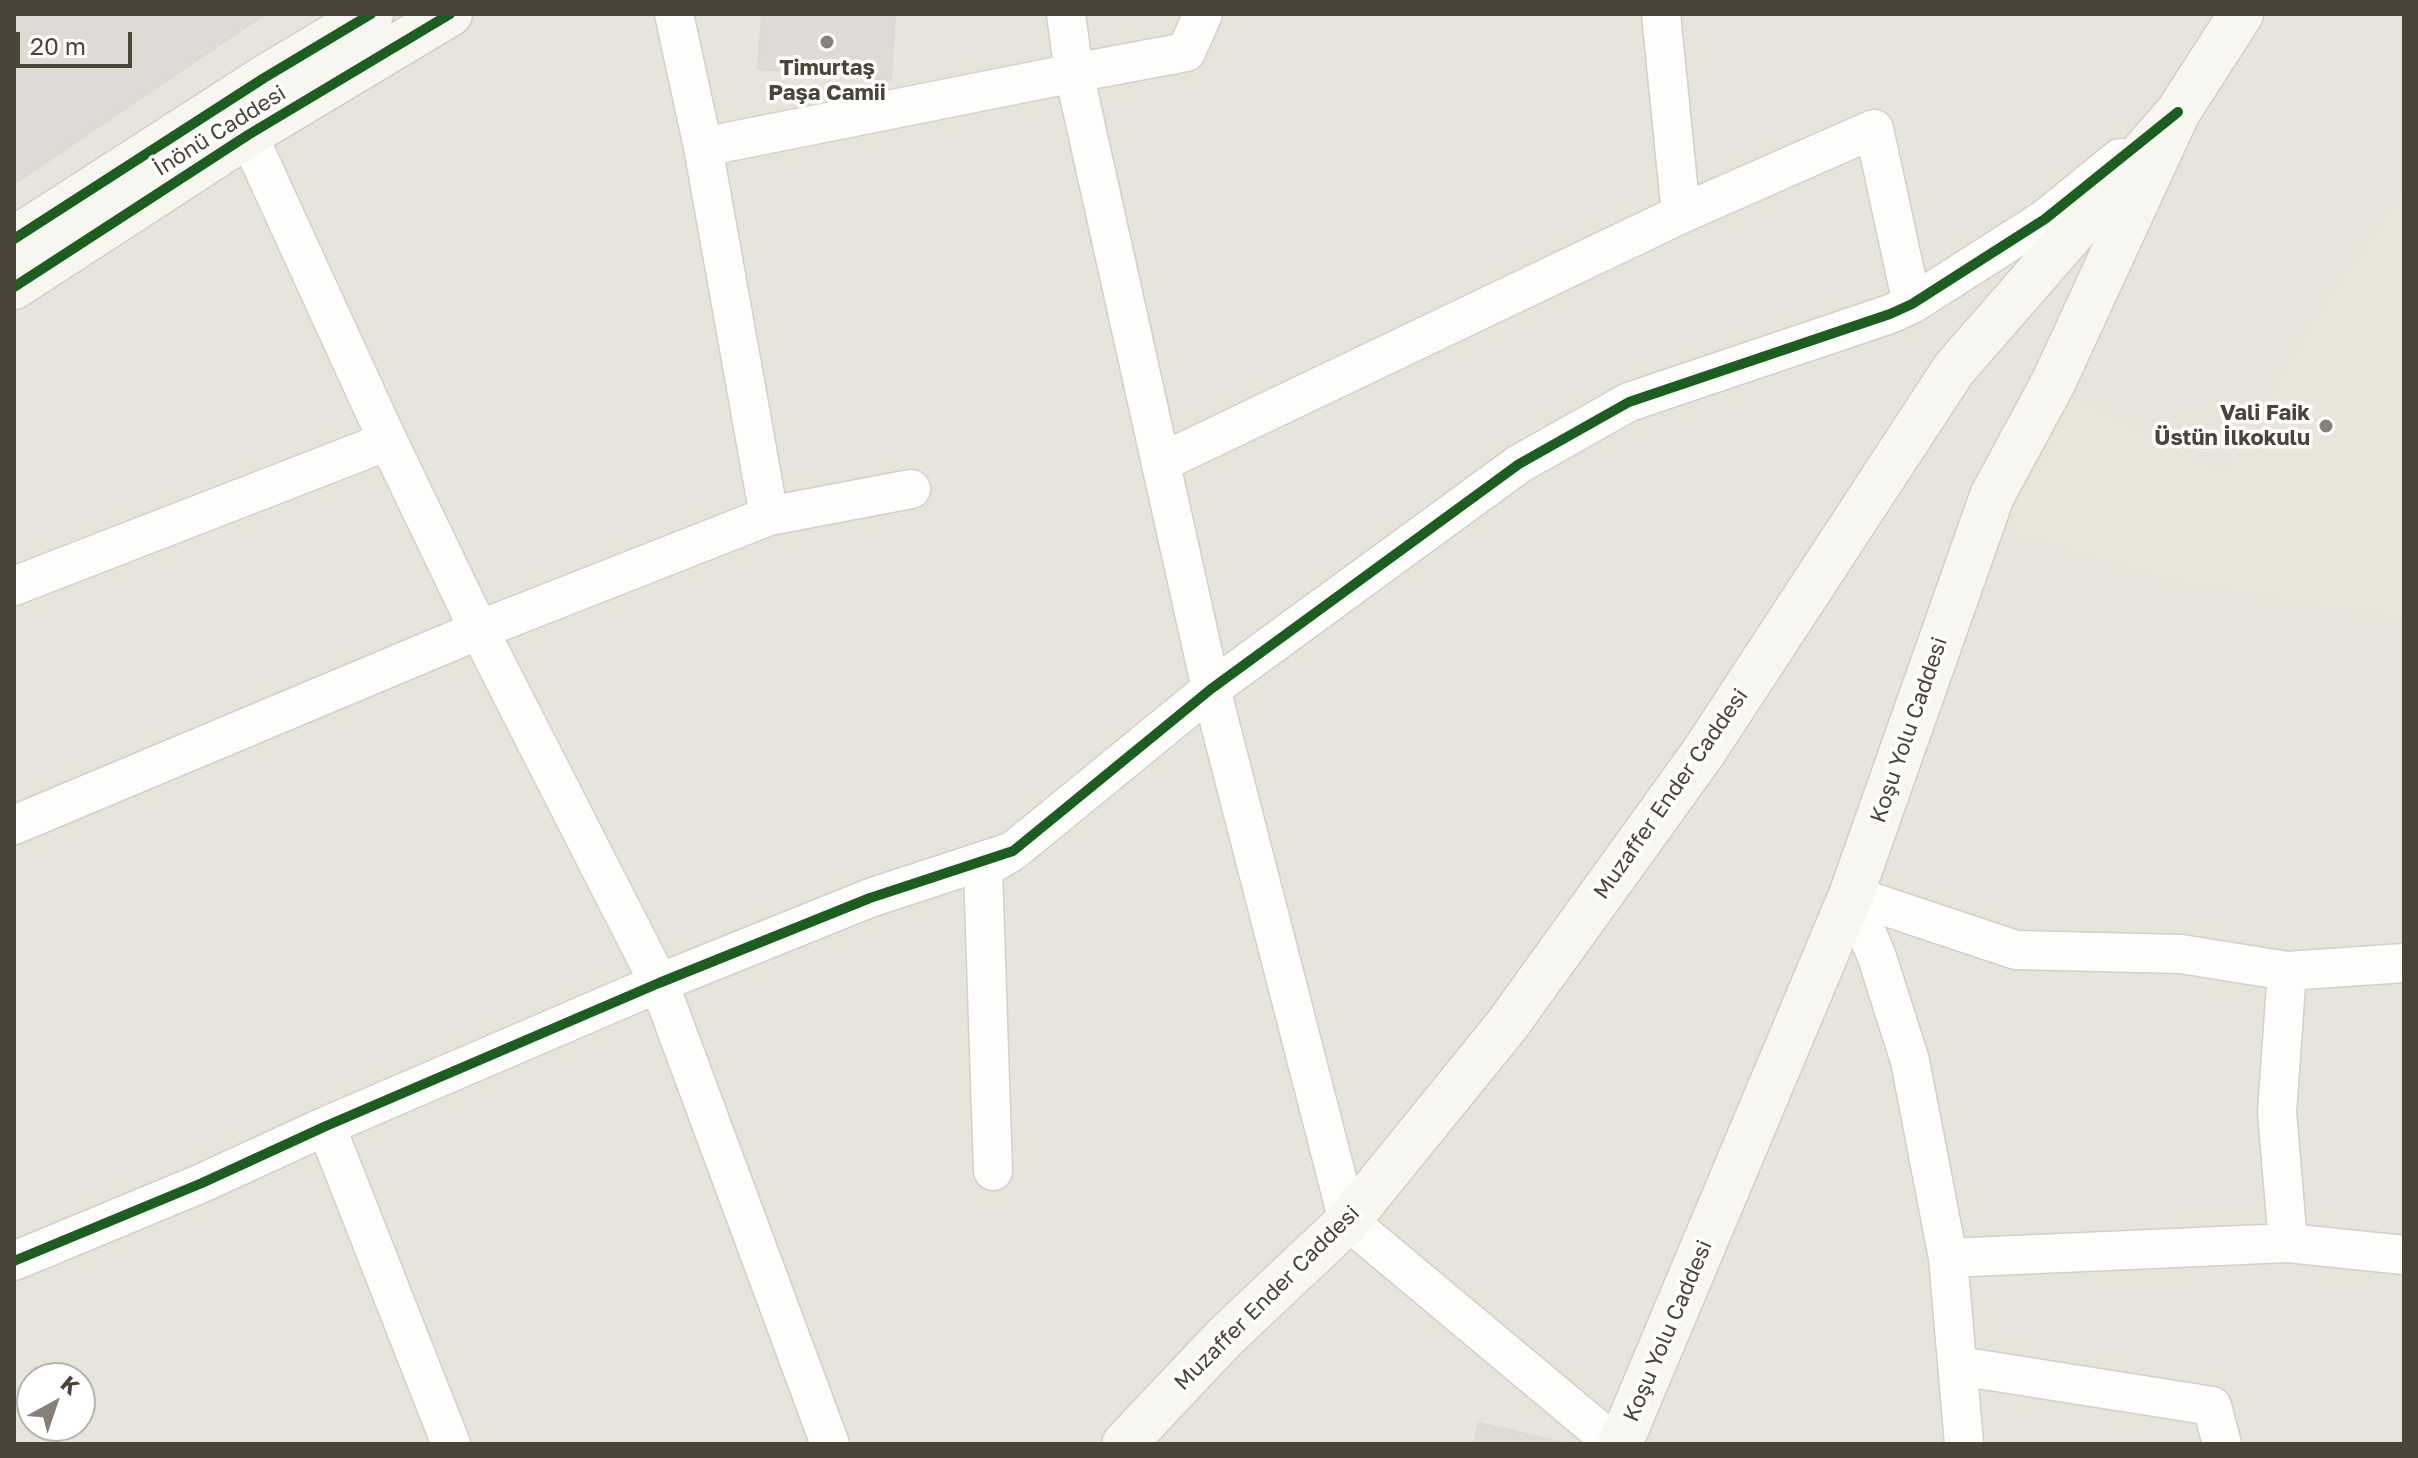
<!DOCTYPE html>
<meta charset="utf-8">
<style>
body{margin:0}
#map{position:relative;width:2418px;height:1458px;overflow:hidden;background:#f4f2ee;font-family:"Golos Text",sans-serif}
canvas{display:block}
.frame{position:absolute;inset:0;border:16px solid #4b4439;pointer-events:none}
.north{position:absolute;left:16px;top:1362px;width:80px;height:80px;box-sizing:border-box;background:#fff;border:2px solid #b7b4b0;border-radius:50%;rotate:40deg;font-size:22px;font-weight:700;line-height:32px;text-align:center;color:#4b4439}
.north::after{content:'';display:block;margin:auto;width:28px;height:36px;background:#868178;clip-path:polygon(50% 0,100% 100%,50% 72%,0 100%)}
.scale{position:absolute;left:16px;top:32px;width:116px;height:36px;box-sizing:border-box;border:4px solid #4b4439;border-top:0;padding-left:10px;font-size:24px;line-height:28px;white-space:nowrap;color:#4b4439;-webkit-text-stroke:6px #fff;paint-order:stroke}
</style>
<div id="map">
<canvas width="2418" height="1458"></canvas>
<div class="frame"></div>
<div class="north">K</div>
<div class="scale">20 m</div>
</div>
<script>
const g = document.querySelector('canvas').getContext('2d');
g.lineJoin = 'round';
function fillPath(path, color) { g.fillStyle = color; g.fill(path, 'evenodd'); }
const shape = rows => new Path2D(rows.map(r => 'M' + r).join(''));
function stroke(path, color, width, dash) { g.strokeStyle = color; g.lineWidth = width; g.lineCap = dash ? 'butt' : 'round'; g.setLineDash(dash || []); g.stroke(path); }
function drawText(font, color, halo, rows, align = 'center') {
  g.font = font + ' "Golos Text",sans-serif'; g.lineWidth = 7; g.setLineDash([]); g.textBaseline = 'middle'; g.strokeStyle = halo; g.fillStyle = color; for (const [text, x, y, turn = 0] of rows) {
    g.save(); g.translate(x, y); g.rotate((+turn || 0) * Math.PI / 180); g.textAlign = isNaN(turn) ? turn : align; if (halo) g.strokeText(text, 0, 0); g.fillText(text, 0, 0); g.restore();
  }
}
const residential = shape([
 [14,14,2404,14,2404,1444,14,1444],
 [32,1378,80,1378,80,1426,32,1426]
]);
const education = shape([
 [2404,190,2404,618,2329,610,2168,581,1982,526,2053,383,2223,468,2328,293]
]);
const building = shape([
 [14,14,265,14,14,184,14,14],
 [762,14,895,14,891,80,758,69,762,14],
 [1479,1423,1569,1444,1474,1444,1479,1423]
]);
const street = shape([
 [674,14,703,147,769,516],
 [1066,14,1074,73,1186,52,1203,14],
 [1661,14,1681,214],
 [248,135,388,441,479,630,659,983,830,1444],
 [703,147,1074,73,1211,689,1348,1221,1615,1444],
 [1162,462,1681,214,1874,129,1912,304],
 [14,586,388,441],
 [14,825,479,630,769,516,911,489],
 [1851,895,1877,957,1910,1061,1948,1258,1964,1444],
 [1851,895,2016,950,2181,954,2287,971,2404,963],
 [2287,971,2277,1112,2288,1243],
 [326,1126,451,1444],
 [993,1171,983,869,1010,853],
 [1948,1258,2288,1243,2404,1255],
 [14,1261,202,1183,326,1126,659,983,870,898,1013,851,1211,689,1519,464,1629,402,1890,314,1912,304,2045,219,2120,158],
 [1959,1366,2212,1406,2222,1444]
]);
const secondary = shape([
 [14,239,264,78,371,14],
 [14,287,248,135,450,14],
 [1124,1444,1225,1337,1348,1221,1507,1025,1703,753,1954,369,2178,112],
 [1620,1444,1851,895,1992,496,2053,383,2178,112,2241,14]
]);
const cycleway = shape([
 [14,239,264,78,371,14],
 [14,287,248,135,450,14],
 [14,1261,202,1183,326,1126,659,983,870,898,1013,851,1211,689,1519,464,1629,402,1890,314,1912,304,2045,219,2178,112]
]);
const markers = [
 [827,42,8,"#868178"],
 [2326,426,8,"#868178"]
];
const poiNames = [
 ["Timurtaş",827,68],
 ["Paşa Camii",827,93],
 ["Vali Faik",2310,413,"right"],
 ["Üstün İlkokulu",2310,438,"right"]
];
const streetNames = [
 ["İnönü Caddesi",220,131,-32],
 ["Koşu Yolu Caddesi",1909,730,-71],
 ["Muzaffer Ender Caddesi",1671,794,-55],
 ["Muzaffer Ender Caddesi",1267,1298,-45],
 ["Koşu Yolu Caddesi",1668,1331,-67]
];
fillPath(residential, '#e7e4dc');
fillPath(education, '#eae5da');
fillPath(building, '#dedbd6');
stroke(building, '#dcd9d4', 2);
stroke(street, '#d2d0cb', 41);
stroke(secondary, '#d3cfc5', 47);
stroke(street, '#fdfdfc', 38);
stroke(secondary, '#f7f6f1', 44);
stroke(cycleway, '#1b5e20', 10);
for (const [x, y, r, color] of markers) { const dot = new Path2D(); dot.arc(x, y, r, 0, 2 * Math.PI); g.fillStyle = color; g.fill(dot); stroke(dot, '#fff', 3); }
drawText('bold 22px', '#4b4439', '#fff', poiNames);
drawText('22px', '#4b4439', '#fff', streetNames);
</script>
